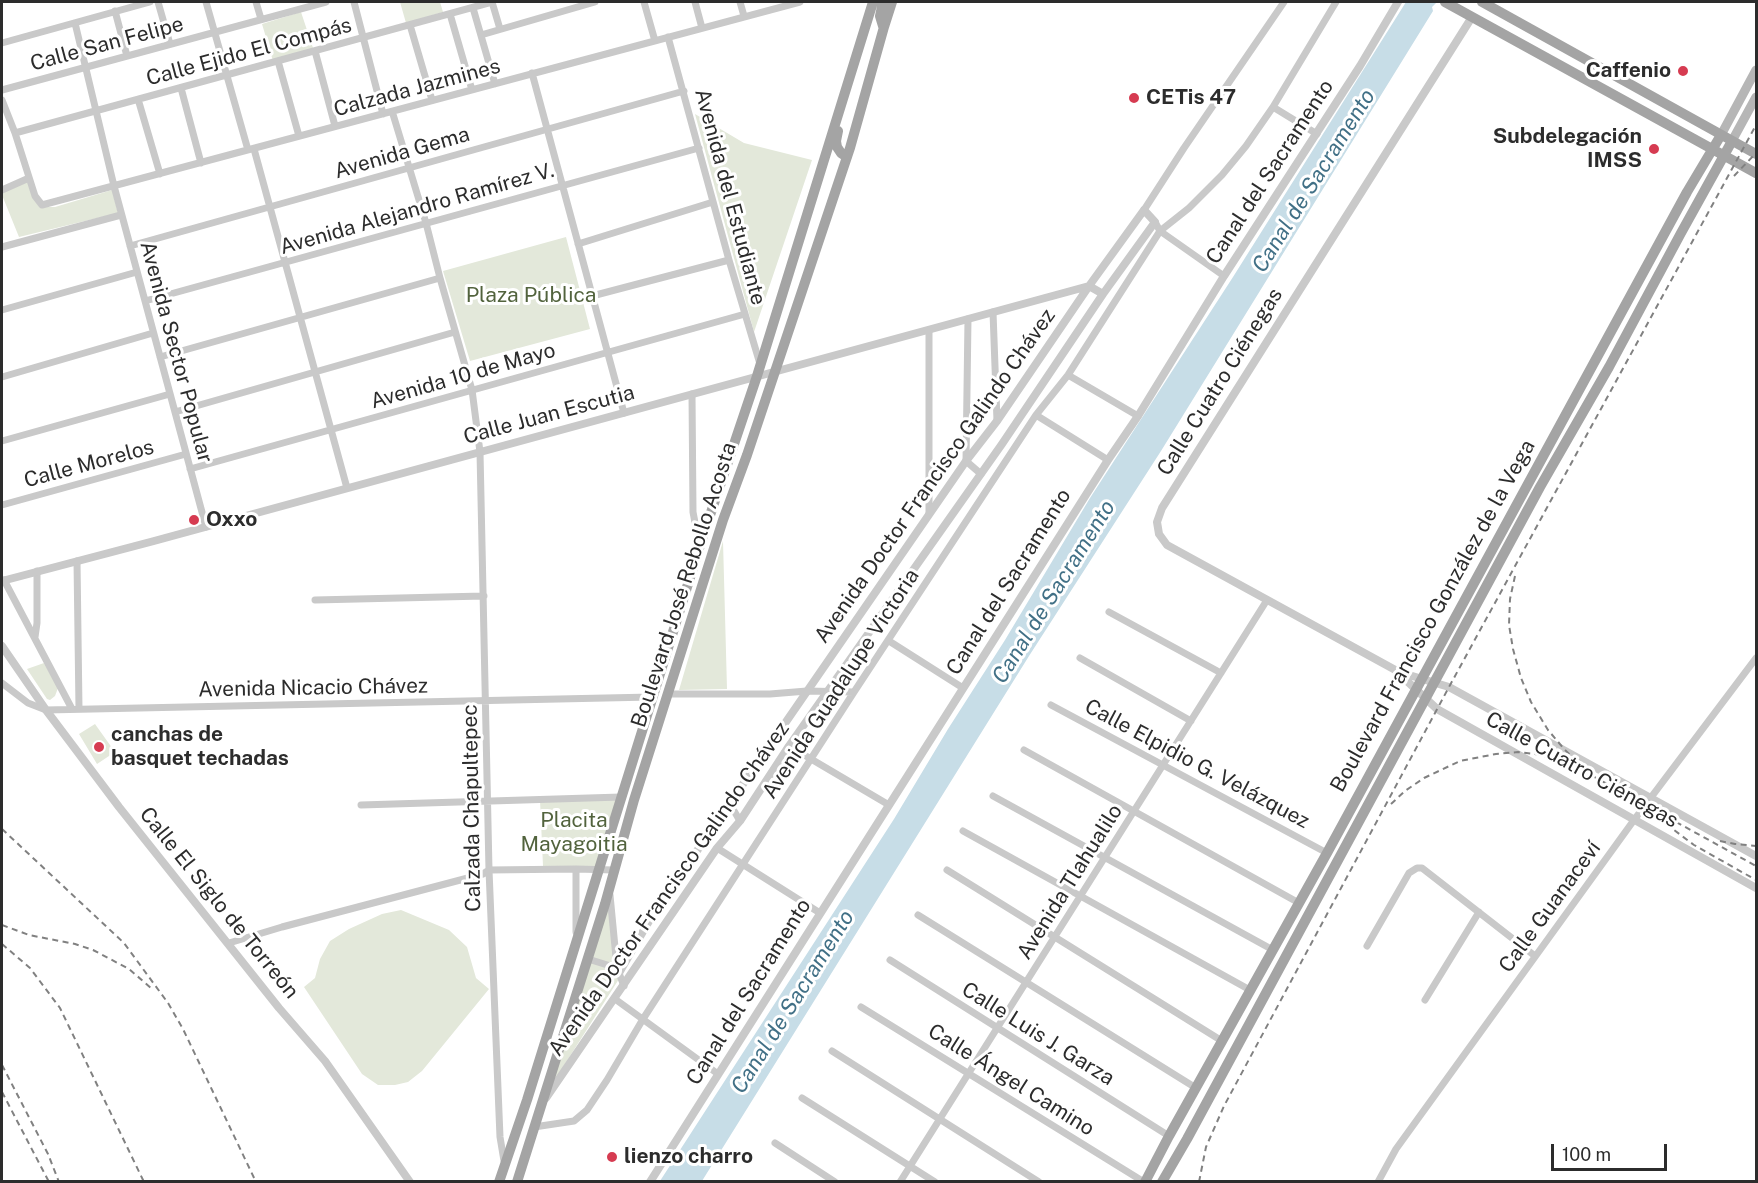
<!DOCTYPE html>
<meta charset="utf-8">
<style>
body{margin:0}
#map{position:relative;width:1758px;height:1183px;overflow:hidden;background:#fff;font-family:"Public Sans",sans-serif}
canvas{display:block}
.frame{position:absolute;inset:0;border:3px solid #2c2c2c;pointer-events:none}
.scale{position:absolute;left:1551px;top:1144px;width:116px;height:27px;box-sizing:border-box;border:3px solid #2c2c2c;border-top:0;padding-left:8px;font-size:18px;line-height:21px;white-space:nowrap;color:#2c2c2c;-webkit-text-stroke:4px #fff;paint-order:stroke}
</style>
<div id="map">
<canvas width="1758" height="1183"></canvas>
<div class="frame"></div>
<div class="scale">100 m</div>
</div>
<script>
const g = document.querySelector('canvas').getContext('2d');
g.lineJoin = 'round';
function fillPath(path, color) { g.fillStyle = color; g.fill(path, 'evenodd'); }
const shape = rows => new Path2D(rows.map(r => 'M' + r).join(''));
function stroke(path, color, width, dash) { g.strokeStyle = color; g.lineWidth = width; g.lineCap = dash ? 'butt' : 'round'; g.setLineDash(dash || []); g.stroke(path); }
function drawText(font, color, halo, rows, align = 'center') {
  g.font = font + ' "Public Sans",sans-serif'; g.lineWidth = 6; g.setLineDash([]); g.textBaseline = 'middle'; g.strokeStyle = halo; g.fillStyle = color; for (const [text, x, y, turn = 0] of rows) {
    g.save(); g.translate(x, y); g.rotate((+turn || 0) * Math.PI / 180); g.textAlign = isNaN(turn) ? turn : align; if (halo) g.strokeText(text, 0, 0); g.fillText(text, 0, 0); g.restore();
  }
}
const green = shape([
 [400,2,440,2,443,12,406,23],
 [301,12,313,48,273,61,262,24],
 [695,114,744,143,812,160,754,332],
 [29,179,42,207,55,207,112,190,118,213,19,237,2,195,2,192],
 [566,237,590,329,470,361,443,271],
 [723,541,727,689,679,690],
 [44,663,58,688,55,696,50,700,47,699,27,669],
 [95,724,115,752,97,764,79,734],
 [620,799,598,866,543,866,540,800],
 [609,906,619,979,549,1089],
 [401,910,449,930,467,947,476,978,489,989,422,1071,408,1082,395,1085,378,1085,362,1074,304,987,315,978,320,959,330,941,349,929,382,914]
]);
const water = shape([
 [1406,2,1437,2,1432,7,1433,11,1161,451,1029,656,702,1181,660,1181,894,819,948,729,1005,640,1090,498,1233,277]
]);
const minor = shape([
 [158,2,170,44],
 [206,2,248,150],
 [256,2,261,19],
 [354,2,383,114],
 [492,2,500,29],
 [644,2,655,41],
 [695,2,702,28],
 [740,2,744,16],
 [473,8,495,84],
 [115,11,127,56],
 [450,14,472,90],
 [75,23,114,186,206,527],
 [410,25,432,100],
 [481,35,595,2],
 [668,37,729,260,760,364],
 [2,43,150,2],
 [315,51,335,126],
 [278,61,299,136],
 [532,73,624,413],
 [181,88,201,163],
 [2,90,326,2],
 [138,99,160,174],
 [2,100,15,133,35,196,42,205,800,2],
 [1273,107,1317,134],
 [392,111,426,223,440,278,472,390,480,452,489,870,500,1137,504,1161],
 [15,133,492,2],
 [254,149,347,488],
 [2,190,29,178],
 [1144,210,1184,148,1284,2],
 [1155,222,1160,231,1224,276],
 [578,244,713,202],
 [130,246,684,91],
 [2,247,121,215],
 [592,296,729,260],
 [145,301,699,148],
 [2,310,137,272],
 [993,312,997,421],
 [968,319,966,461,981,474],
 [929,330,929,514],
 [160,357,440,278],
 [1068,375,1138,416],
 [2,377,153,333],
 [692,394,693,512,697,533,702,539],
 [175,412,455,332],
 [1036,415,1108,460],
 [2,441,170,394],
 [190,469,745,314],
 [2,505,186,454],
 [77,561,79,709],
 [4,580,72,709],
 [315,600,484,596],
 [1109,612,1221,673],
 [35,637,37,623,37,571],
 [889,641,963,688],
 [1080,658,1191,721],
 [2,683,28,703,46,710,652,697],
 [668,694,770,694,807,691,854,692],
 [1051,705,1327,853],
 [789,746,889,805],
 [1024,750,1299,903],
 [993,796,1273,950],
 [730,804,740,821],
 [361,805,621,797],
 [963,831,1250,990],
 [717,848,820,913],
 [576,869,576,932],
 [947,870,1222,1041],
 [610,895,617,968,624,986],
 [918,915,1196,1088],
 [229,943,282,927,483,874,489,870,576,869,614,870],
 [1367,946,1409,873,1417,868,1422,868,1535,956],
 [588,959,617,968],
 [890,960,1169,1136],
 [615,999,718,1074],
 [1425,1000,1479,912],
 [861,1007,1144,1182],
 [832,1051,1039,1182],
 [802,1098,935,1182],
 [534,1127,574,1121,587,1110,607,1080,643,1019,854,692,1036,415,1068,375,1160,231,1189,208,1222,175,1246,146,1273,107,1336,2],
 [775,1143,835,1182],
 [900,1182,1267,600],
 [1378,1182,1396,1149,1634,820,1756,658]
]);
const tertiary = shape([
 [1472,17,1162,508,1157,522,1159,534,1167,545,1399,672,1449,687,1756,856],
 [2,581,154,541,1089,286,1103,294],
 [2,646,46,710,119,807,279,1008,325,1061,410,1182],
 [1399,672,1408,682,1437,709,1756,888],
 [546,1098,717,848,740,821,789,746,1002,444,1103,294,1155,222,1144,210,1089,286,997,421,966,461,652,916,619,973],
 [650,1182,1108,460,1138,416,1224,276,1360,66,1398,2]
]);
const secondary = shape([
 [1721,135,1756,70],
 [1732,141,1756,97]
]);
const primary = shape([
 [883,2,880,16,883,26],
 [1445,2,1756,173],
 [1482,2,1756,154],
 [838,131,836,141,837,147,841,153,847,157],
 [499,1182,527,1100,702,539,757,376,873,2],
 [517,1182,605,904,634,800,723,520,747,455,850,148,884,27,892,2],
 [1145,1182,1169,1136,1327,853,1687,192,1721,135],
 [1162,1182,1187,1139,1540,487,1609,367,1681,233,1732,141]
]);
const rail = shape([
 [1734,176,1756,153],
 [1515,576,1510,599,1509,625,1513,649,1521,678,1531,702,1548,730,1565,750,1580,764],
 [1391,804,1405,791,1424,778,1460,761,1496,754,1518,752,1535,754,1560,760,1580,769,1756,866],
 [1666,824,1694,845,1756,880],
 [2,829,124,943,168,1003,183,1029,256,1182],
 [1720,841,1735,844,1756,846],
 [2,925,29,935,75,944,93,950,129,969,151,988],
 [2,944,30,968,60,1008,144,1182],
 [2,1065,48,1154,59,1182],
 [2,1092,49,1182],
 [1199,1182,1206,1147,1224,1106,1449,687,1756,125]
]);
const markers = [
 [1683,71,6,"#d63b51"],
 [1134,98,6,"#d63b51"],
 [1654,149,6,"#d63b51"],
 [194,520,6,"#d63b51"],
 [99,747,6,"#d63b51"],
 [612,1157,6,"#d63b51"]
];
const streetNames = [
 ["Calle San Felipe",107,44,-15],
 ["Calle Ejido El Compás",249,52,-15],
 ["Calzada Jazmines",417,88,-15],
 ["Avenida Gema",402,153,-16],
 ["Canal del Sacramento",1270,172,-57],
 ["Avenida del Estudiante",730,197,75],
 ["Avenida Alejandro Ramírez V.",417,209,-16],
 ["Avenida Sector Popular",176,352,75],
 ["Avenida 10 de Mayo",463,376,-16],
 ["Calle Cuatro Ciénegas",1220,382,-58],
 ["Calle Juan Escutia",549,415,-15],
 ["Calle Morelos",89,464,-15],
 ["Avenida Doctor Francisco Galindo Chávez",935,476,-55],
 ["Canal del Sacramento",1009,582,-58],
 ["Boulevard José Rebollo Acosta",684,585,-72],
 ["Boulevard Francisco González de la Vega",1433,616,-61],
 ["Avenida Guadalupe Victoria",841,684,-57],
 ["Avenida Nicacio Chávez",313,688,-1],
 ["Calle Elpidio G. Velázquez",1197,764,28],
 ["Calle Cuatro Ciénegas",1582,770,29],
 ["Calzada Chapultepec",472,808,-91],
 ["Avenida Tlahualilo",1070,882,-58],
 ["Avenida Doctor Francisco Galindo Chávez",669,889,-55],
 ["Calle El Siglo de Torreón",219,903,51],
 ["Calle Guanaceví",1550,907,-54],
 ["Canal del Sacramento",749,992,-58],
 ["Calle Luis J. Garza",1038,1034,32],
 ["Calle Ángel Camino",1011,1080,32]
];
const poiNames = [
 ["Caffenio",1671,71,"right"],
 ["CETis 47",1146,98],
 ["Subdelegación",1642,137,"right"],
 ["IMSS",1642,161,"right"],
 ["Oxxo",206,520],
 ["canchas de",111,735],
 ["basquet techadas",111,759],
 ["lienzo charro",624,1157]
];
const parkNames = [
 ["Plaza Pública",531,296],
 ["Placita",574,821],
 ["Mayagoitia",574,845]
];
const waterNames = [
 ["Canal de Sacramento",1314,181,-58],
 ["Canal de Sacramento",1054,592,-58],
 ["Canal de Sacramento",793,1002,-58]
];
fillPath(green, '#e3e8da');
fillPath(water, '#c7dde7');
stroke(minor, '#c9c9c9', 7);
stroke(tertiary, '#c9c9c9', 8);
stroke(secondary, '#b6b6b6', 9);
stroke(primary, '#a4a4a4', 10);
stroke(rail, '#818181', 2, [6, 4.5]);
for (const [x, y, r, color] of markers) { const dot = new Path2D(); dot.arc(x, y, r, 0, 2 * Math.PI); g.fillStyle = color; g.fill(dot); stroke(dot, '#fff', 2); }
drawText('21px', '#2c2c2c', '#fff', streetNames);
drawText('bold 21px', '#2c2c2c', '#fff', poiNames, 'left');
drawText('21px', '#52633d', '#fff', parkNames);
drawText('italic 22px', '#417086', '#fff', waterNames);
</script>
